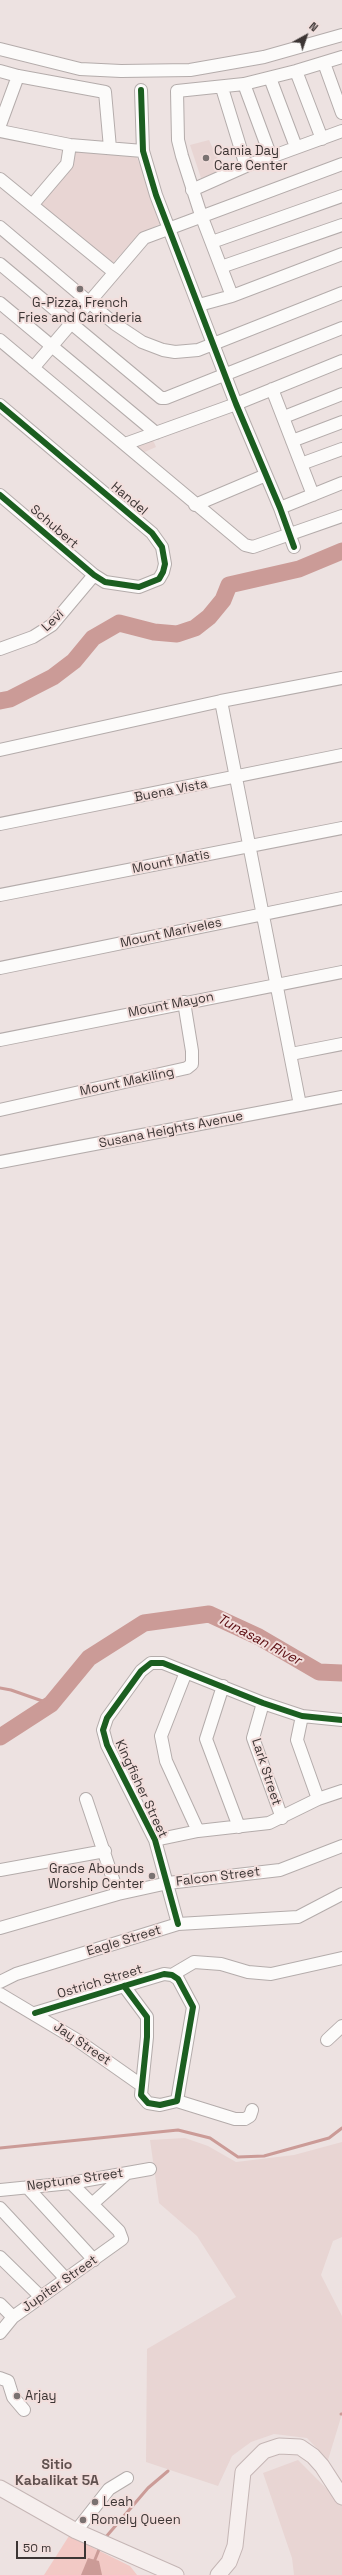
<!DOCTYPE html>
<style>
body{margin:0}
#map{position:relative;width:342px;height:2575px;overflow:hidden;background:#ede2e1;font-family:"Space Grotesk",sans-serif}
canvas{display:block}
.north{position:absolute;left:286px;top:16px;width:40px;height:40px;-webkit-text-stroke:3px #f2dedc;paint-order:stroke;rotate:40deg;font-size:11px;font-weight:700;line-height:16px;text-align:center;color:#3c3534}
.north::after{content:'';display:block;margin:auto;width:14px;height:18px;background:#3c3534;clip-path:polygon(50% 0,100% 100%,50% 72%,0 100%)}
.scale{position:absolute;left:16px;top:2541px;width:70px;height:18px;box-sizing:border-box;border:2px solid #3c3534;border-top:0;padding-left:5px;font-size:12px;line-height:14px;white-space:nowrap;color:#3c3534;-webkit-text-stroke:3px #f2dedc;paint-order:stroke}
</style>
<div id="map">
<canvas width="342" height="2575"></canvas>
<div class="north">N</div>
<div class="scale">50 m</div>
</div>
<script>
const g = document.querySelector('canvas').getContext('2d');
g.lineJoin = 'round';
function fillPath(path, color) { g.fillStyle = color; g.fill(path, 'evenodd'); }
const shape = rows => new Path2D(rows.map(r => 'M' + r).join(''));
function stroke(path, color, width, dash) { g.strokeStyle = color; g.lineWidth = width; g.lineCap = dash ? 'butt' : 'round'; g.setLineDash(dash || []); g.stroke(path); }
function drawText(font, color, halo, rows, align = 'center') {
  g.font = font + ' "Space Grotesk",sans-serif'; g.lineWidth = 4; g.setLineDash([]); g.textBaseline = 'middle'; g.strokeStyle = halo; g.fillStyle = color; for (const [text, x, y, turn = 0] of rows) {
    g.save(); g.translate(x, y); g.rotate((+turn || 0) * Math.PI / 180); g.textAlign = isNaN(turn) ? turn : align; if (halo) g.strokeText(text, 0, 0); g.fillText(text, 0, 0); g.restore();
  }
}
const built = shape([
 [209,140,223,170,201,178,190,145],
 [73,148,136,155,162,223,139,234,111,265,38,203],
 [152,438,156,447,140,454,131,445],
 [185,2138,208,2146,236,2162,294,2155,342,2142,342,2237,333,2241,321,2275,342,2316,342,2414,328,2460,307,2438,274,2434,251,2442,232,2456,218,2486,146,2462,147,2349,236,2297,197,2236,159,2203,150,2140],
 [298,2460,342,2504,342,2575,294,2575,292,2558,263,2473]
]);
const green = shape([
 [69,2536,130,2566,137,2575,44,2575]
]);
const water = shape([
 [88,2558,99,2561,102,2575,81,2575]
]);
const stream = shape([
 [0,1688,11,1690,51,1704],
 [0,2148,178,2130,210,2138,238,2157,264,2156,329,2138,342,2128],
 [341,2414,342,2414],
 [105,2538,148,2488,168,2471],
 [94,2562,100,2547]
]);
const river = shape([
 [0,701,10,699,53,677,74,661,93,638,119,623,154,632,177,634,195,628,209,617,223,600,229,585,299,569,342,551],
 [0,1737,51,1704,89,1658,144,1623,209,1614,259,1637,319,1672,342,1673]
]);
const minor = shape([
 [0,49,80,69,121,71,190,70,264,57,342,35],
 [324,63,342,113],
 [0,71,18,76,105,92,110,148],
 [296,71,322,139],
 [270,78,296,147],
 [244,84,271,157],
 [222,88,246,166],
 [141,90,143,151,156,195,236,404,280,508,294,547],
 [0,125,18,76],
 [0,131,70,145,143,151],
 [0,179,114,272],
 [192,190,246,166,342,131],
 [33,204,67,164,70,145],
 [0,227,115,324,142,342,163,350,175,352,198,350,342,293],
 [212,242,342,196],
 [0,264,161,398,166,398,342,328],
 [221,267,342,225],
 [232,296,201,215,182,156,178,140,177,91,244,84,296,71,342,57],
 [0,303,156,433],
 [199,305,232,296,342,254],
 [0,340,245,545,253,547,342,516],
 [33,368,144,238,342,164],
 [272,389,313,495],
 [0,405,152,533,162,547,165,564,163,572,159,579,139,587,105,582,94,575,0,495],
 [284,417,342,394],
 [292,441,342,422],
 [125,444,236,404,342,361],
 [301,464,342,449],
 [195,505,266,475],
 [280,508,342,483],
 [0,649,33,637,52,625,94,575],
 [221,701,300,1105],
 [0,750,221,701,342,678],
 [0,824,342,755],
 [0,895,342,828],
 [0,968,342,898],
 [0,1040,342,972],
 [291,1054,342,1044],
 [0,1110,187,1068,192,1064,192,1051,184,1002],
 [0,1162,342,1097],
 [186,1672,161,1736,166,1761,198,1831],
 [223,1686,206,1739,239,1827],
 [263,1703,253,1738,282,1818],
 [302,1716,297,1740,318,1799],
 [86,1799,118,1894],
 [155,1840,198,1831,269,1823,318,1799,342,1791],
 [0,1870,105,1851],
 [178,1924,155,1840,107,1745,103,1730,107,1718,141,1671,151,1663,163,1663,263,1703,302,1716,342,1720],
 [0,1928,118,1894,168,1883,280,1870,342,1846],
 [172,1975,194,1962,221,1964,248,1972,271,1974,342,1958],
 [0,1982,16,1974,178,1924,298,1917,342,1894],
 [0,1994,77,2040,141,2085],
 [35,2013,124,1986,164,1974,172,1975,178,1979,193,2007,177,2101,160,2105,148,2103,141,2095,147,2037,147,2017,124,1986],
 [327,2040,342,2026],
 [177,2101,235,2119,245,2119,250,2116,252,2110],
 [27,2187,94,2260],
 [0,2190,71,2183,150,2169],
 [92,2204,127,2173],
 [0,2208,66,2279],
 [0,2257,41,2297],
 [0,2304,13,2317],
 [0,2333,13,2317,122,2239,119,2231,71,2183],
 [0,2378,8,2381,13,2397,24,2410],
 [76,2531,109,2489,127,2478]
]);
const major = shape([
 [0,2488,76,2531,176,2575],
 [218,2575,229,2562,235,2546,243,2472,264,2451,279,2446,300,2447,313,2456,322,2466,342,2497]
]);
const cycleway = shape([
 [141,90,143,151,156,195,236,404,280,508,294,547],
 [0,405,152,533,162,547,165,564,163,572,159,579,139,587,105,582,94,575,0,495],
 [178,1924,155,1840,107,1745,103,1730,107,1718,141,1671,151,1663,163,1663,263,1703,302,1716,342,1720],
 [35,2013,124,1986,164,1974,172,1975,178,1979,193,2007,177,2101,160,2105,148,2103,141,2095,147,2037,147,2017,124,1986]
]);
const markers = [
 [206,158,4,"#7a7271"],
 [80,289,4,"#7a7271"],
 [152,1876,4,"#7a7271"],
 [17,2396,4,"#7a7271"],
 [95,2502,4,"#7a7271"],
 [83,2520,4,"#7a7271"]
];
const poiNames = [
 ["Camia Day",214,151],
 ["Care Center",214,166],
 ["G-Pizza, French",80,303,"center"],
 ["Fries and Carinderia",80,318,"center"],
 ["Grace Abounds",144,1869,"right"],
 ["Worship Center",144,1884,"right"],
 ["Arjay",25,2396],
 ["Leah",103,2502],
 ["Romely Queen",91,2520]
];
const streetNames = [
 ["Handel",129,499,40],
 ["Schubert",54,527,41],
 ["Levi",53,621,-43],
 ["Buena Vista",171,791,-11],
 ["Mount Matis",171,862,-11],
 ["Mount Mariveles",171,933,-12],
 ["Mount Mayon",171,1005,-11],
 ["Mount Makiling",127,1082,-12],
 ["Susana Heights Avenue",171,1130,-11],
 ["Lark Street",266,1772,72],
 ["Kingfisher Street",141,1789,65],
 ["Falcon Street",218,1877,-7],
 ["Eagle Street",124,1941,-17],
 ["Ostrich Street",100,1982,-17],
 ["Jay Street",82,2044,34],
 ["Neptune Street",75,2180,-8],
 ["Jupiter Street",60,2284,-35]
];
const waterNames = [
 ["Tunasan River",259,1640,28]
];
const neighbourhoodNames = [
 ["Sitio",57,2465],
 ["Kabalikat 5A",57,2481]
];
fillPath(built, '#e8d5d3');
fillPath(green, '#f2c9c5');
fillPath(water, '#cb9b97');
stroke(stream, '#cb9b97', 3);
stroke(river, '#cb9b97', 17);
stroke(minor, '#b4acab', 14);
stroke(major, '#c5b6b5', 17);
stroke(minor, '#fcfbfa', 12);
stroke(major, '#f6efee', 15);
stroke(cycleway, '#1b5e20', 6);
for (const [x, y, r, color] of markers) { const dot = new Path2D(); dot.arc(x, y, r, 0, 2 * Math.PI); g.fillStyle = color; g.fill(dot); stroke(dot, '#f2dedc', 1.5); }
drawText('13px', '#3c3534', '#f2dedc', poiNames, 'left');
drawText('13px', '#3c3534', '#f2dedc', streetNames);
drawText('italic 14px', '#5b0c10', '#f2dedc', waterNames);
drawText('bold 14px', '#61514f', '#f2dedc', neighbourhoodNames);
</script>
